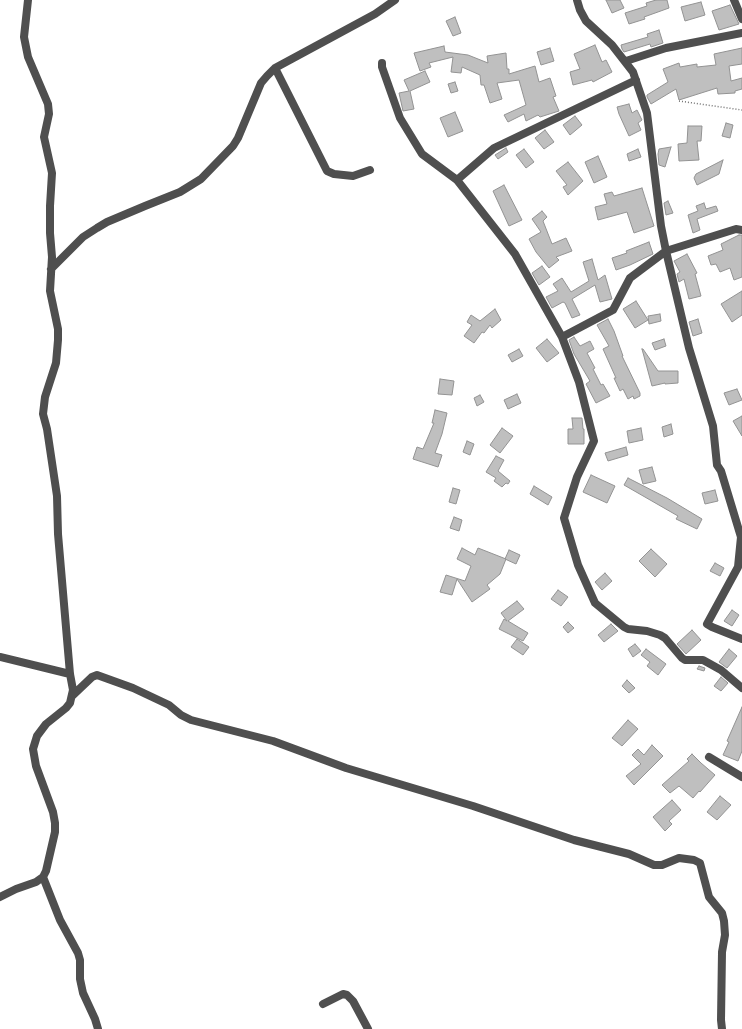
<!DOCTYPE html>
<style>
body{margin:0}
canvas{display:block;background:#fff}
</style>
<canvas width="742" height="1029"></canvas>
<script>
const g = document.querySelector('canvas').getContext('2d');
g.lineJoin = 'round';
function fillPath(path, color) { g.fillStyle = color; g.fill(path, 'evenodd'); }
const shape = rows => new Path2D(rows.map(r => 'M' + r).join(''));
function stroke(path, color, width, dash) { g.strokeStyle = color; g.lineWidth = width; g.lineCap = dash ? 'butt' : 'round'; g.setLineDash(dash || []); g.stroke(path); }
const building = shape([
 [606,0,620,0,624,8,612,13,606,0],
 [656,0,667,0,669,8,644,17,645,19,629,24,625,13,647,6,646,3,656,0],
 [701,2,705,15,685,21,681,7,701,2],
 [730,5,739,24,719,30,712,11,730,5],
 [455,17,461,33,453,36,446,21,455,17],
 [659,30,663,43,651,47,650,44,624,52,622,49,621,45,648,37,647,34,659,30],
 [595,45,602,62,606,60,612,72,593,82,592,80,573,85,570,72,580,69,574,54,595,45],
 [444,46,445,52,468,55,488,63,487,56,506,53,507,69,509,69,509,74,535,66,539,82,550,78,556,96,553,97,559,111,540,117,538,115,526,121,524,114,508,122,504,115,526,105,519,80,497,83,502,99,490,103,484,85,481,85,480,75,462,67,461,73,451,72,453,57,429,63,431,67,420,71,414,53,444,46],
 [550,48,554,61,541,65,537,52,550,48],
 [742,48,742,64,729,66,731,81,742,78,742,89,735,91,735,93,718,94,717,88,679,100,676,89,651,104,647,97,647,95,668,82,663,69,679,63,680,67,697,64,697,67,716,65,714,54,742,48],
 [425,71,430,82,410,91,414,109,403,111,399,93,409,91,404,80,425,71],
 [455,82,458,91,451,93,448,84,455,82],
 [629,104,632,113,637,110,642,120,638,123,641,130,629,136,619,114,617,107,629,104],
 [455,112,463,131,448,137,440,118,455,112],
 [575,116,582,125,570,135,563,125,575,116],
 [726,123,733,125,730,138,722,136,726,123],
 [688,126,702,126,701,141,697,141,699,160,679,161,678,144,687,143,688,126],
 [545,130,554,142,544,149,535,138,545,130],
 [671,147,665,167,659,165,658,154,659,149,671,147],
 [506,148,508,152,498,159,495,155,506,148],
 [524,149,534,162,526,168,516,155,524,149],
 [638,149,641,157,629,161,627,154,638,149],
 [598,156,607,177,594,183,585,162,598,156],
 [723,160,719,174,697,185,694,178,696,174,723,160],
 [568,162,583,181,568,195,563,187,567,185,556,171,568,162],
 [504,185,522,220,509,226,493,191,504,185],
 [642,188,654,226,634,233,627,212,598,220,595,207,607,204,604,194,612,192,614,196,642,188],
 [668,201,673,213,666,215,664,203,668,201],
 [704,203,706,209,716,206,718,211,697,219,700,230,693,233,688,215,698,211,696,206,704,203],
 [542,211,547,217,543,221,552,244,566,238,572,251,556,257,559,260,549,268,536,252,529,239,541,232,532,219,542,211],
 [739,235,742,235,742,277,734,280,730,268,720,272,716,264,711,265,708,256,723,250,721,244,739,235],
 [649,242,653,254,630,265,616,270,612,258,627,253,626,251,649,242],
 [687,254,697,273,695,274,701,296,689,299,684,279,679,282,677,274,680,272,674,261,687,254],
 [592,259,598,280,605,275,612,299,600,302,595,285,572,299,580,315,572,318,565,303,563,302,552,308,546,297,558,291,553,284,562,278,571,292,589,281,583,262,592,259],
 [542,266,550,277,539,285,532,273,542,266],
 [742,291,742,315,732,322,721,304,742,291],
 [636,301,648,320,635,328,623,309,636,301],
 [495,309,501,320,492,328,490,325,484,333,482,332,474,343,464,336,472,325,467,322,471,315,480,321,495,309],
 [660,314,661,321,649,324,648,316,660,314],
 [608,319,614,331,623,356,622,356,640,393,640,396,634,399,633,396,628,399,623,389,620,391,614,378,616,378,603,349,609,346,597,325,608,319],
 [698,319,702,333,693,336,689,322,698,319],
 [574,337,580,346,590,341,594,349,587,353,595,368,593,369,601,385,603,384,610,396,596,403,586,384,590,381,574,354,569,340,574,337],
 [547,339,559,353,547,362,536,348,547,339],
 [664,339,666,346,655,350,652,343,664,339],
 [519,349,523,356,512,362,508,355,519,349],
 [642,349,643,349,658,371,678,371,678,383,665,384,665,383,652,386,642,349],
 [440,379,454,381,452,395,438,394,440,379],
 [737,389,742,400,729,405,724,393,737,389],
 [517,394,521,403,508,409,504,400,517,394],
 [480,395,484,402,477,406,474,398,480,395],
 [435,410,447,413,442,434,435,453,442,455,438,467,413,459,417,447,423,449,434,423,432,423,435,410],
 [742,416,742,436,733,421,742,416],
 [572,418,582,418,583,429,584,429,584,444,568,444,568,429,573,429,572,418],
 [671,424,673,434,664,437,662,427,671,424],
 [502,428,513,436,500,453,490,445,502,428],
 [641,428,643,440,629,443,627,431,641,428],
 [467,441,474,444,470,455,463,452,467,441],
 [626,447,628,455,608,461,605,453,626,447],
 [496,456,504,460,498,471,510,481,508,484,506,483,502,487,494,481,496,478,486,472,496,456],
 [652,467,656,481,643,484,639,470,652,467],
 [591,475,615,486,607,503,583,492,591,475],
 [628,478,667,498,702,519,697,529,676,519,678,516,624,485,628,478],
 [534,486,552,497,548,505,530,494,534,486],
 [453,488,460,490,456,504,449,502,453,488],
 [715,490,718,501,705,504,702,493,715,490],
 [454,517,462,520,459,531,450,528,454,517],
 [462,548,475,555,478,548,506,559,500,574,487,585,490,589,472,602,457,579,452,595,440,592,446,575,465,581,471,566,457,559,462,548],
 [651,549,667,564,655,577,639,561,651,549],
 [509,550,520,555,516,564,505,559,509,550],
 [715,563,724,568,720,576,710,571,715,563],
 [605,573,612,581,602,590,595,582,605,573],
 [558,590,568,597,561,606,551,599,558,590],
 [517,601,524,609,508,621,528,633,523,641,499,629,504,619,507,621,501,613,517,601],
 [732,610,739,615,732,626,724,621,732,610],
 [568,622,574,628,568,633,563,627,568,622],
 [611,624,618,631,604,642,598,635,611,624],
 [692,630,701,640,686,654,677,644,692,630],
 [517,639,529,647,523,655,511,647,517,639],
 [635,644,641,651,633,657,628,649,635,644],
 [646,649,666,664,658,675,647,666,650,662,641,655,646,649],
 [729,649,737,656,727,668,719,662,729,649],
 [699,666,705,668,704,671,697,669,699,666],
 [721,677,728,683,721,691,714,686,721,677],
 [627,680,635,688,629,693,622,686,627,680],
 [742,707,742,751,738,761,723,755,729,742,727,741,742,707],
 [628,720,638,729,622,746,612,738,628,720],
 [652,745,663,756,634,785,626,776,641,764,632,755,638,749,644,755,652,745],
 [692,754,701,763,715,775,700,792,699,791,693,798,679,786,670,793,662,785,689,761,687,759,692,754],
 [720,796,731,805,717,820,707,812,720,796],
 [672,800,681,810,669,821,672,824,665,831,653,817,672,800]
]);
const path = shape([
 [679,101,742,110]
]);
const street = shape([
 [577,0,580,10,586,21,612,45,633,72,647,113,661,226,666,251,689,348,713,426,717,465,721,471,741,537,738,567,707,624,712,627,742,639],
 [734,0,742,19],
 [626,61,666,48,742,33],
 [382,63,382,67,400,118,422,154,457,180,515,254,562,337,579,382,594,441,577,477,564,518,578,565,595,603,624,627,628,629,647,631,660,635,665,638,682,658,685,660,703,660,721,670,742,688],
 [275,68,327,171,334,174,353,176,370,170],
 [457,180,494,148,636,80],
 [51,269,83,237,97,228,107,222,145,206,180,192,201,179,233,146,238,138,261,83,267,76,275,68,375,14,395,0],
 [562,337,613,310,630,278,666,251,736,229,742,230],
 [0,657,70,674],
 [72,696,92,677,97,675,133,688,169,705,181,715,191,720,273,741,346,768,473,806,574,840,629,854,654,865,662,865,679,858,694,860,700,863,709,897,722,913,724,921,725,935,722,952,721,1020,722,1029],
 [709,757,742,777],
 [43,877,60,920,78,953,80,960,80,979,83,993,95,1019,98,1029],
 [0,897,16,889,36,882,43,877,46,871,55,832,55,823,53,812,36,766,33,749,37,736,46,724,66,708,70,703,73,690,70,674,58,534,57,496,47,429,43,414,45,397,56,363,58,340,58,329,50,291,52,257,50,233,50,206,52,173,44,137,49,114,48,104,28,57,24,37,28,0],
 [323,1004,343,994,347,995,353,1001,368,1029]
]);
fillPath(building, '#bfbfbf');
stroke(building, '#939393', 1);
stroke(path, '#717171', 1.5, [1, 2]);
stroke(street, '#4f4f4f', 8);
</script>
